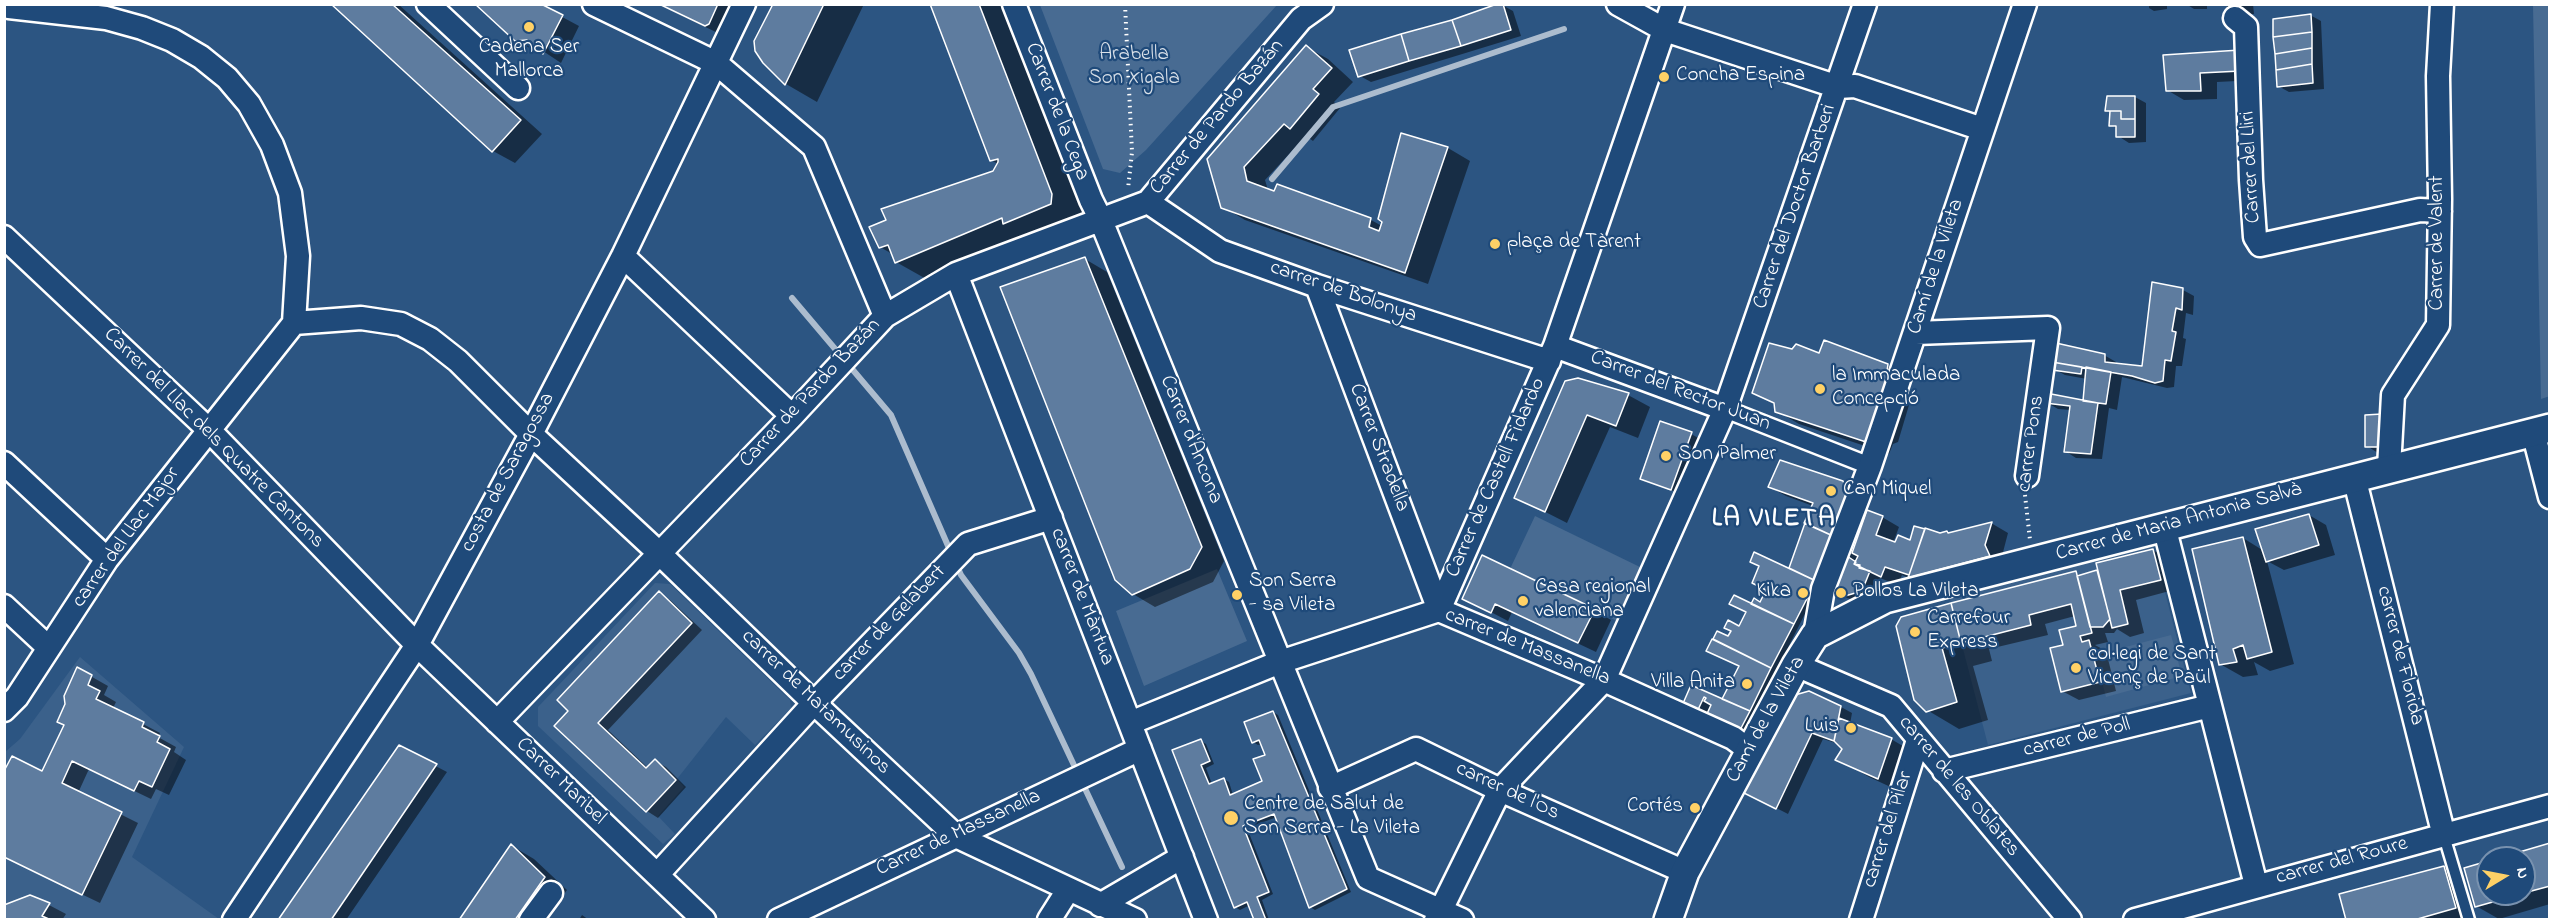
<!DOCTYPE html>
<meta charset="utf-8">
<style>
body{margin:0}
#map{position:relative;width:2554px;height:924px;overflow:hidden;background:#2c5582;font-family:"Indie Flower",sans-serif}
canvas{display:block}
.frame{position:absolute;inset:0;border:6px solid #fff;pointer-events:none}
.north{position:absolute;left:2476px;top:846px;width:60px;height:60px;box-sizing:border-box;background:#1f4a7a;border:2px solid #7992af;border-radius:50%;rotate:80deg;font-size:16px;font-weight:700;line-height:24px;text-align:center;color:#fff}
.north::after{content:'';display:block;margin:auto;width:21px;height:27px;background:#ffd166;clip-path:polygon(50% 0,100% 100%,50% 72%,0 100%)}
</style>
<div id="map">
<canvas width="2554" height="924"></canvas>
<div class="frame"></div>
<div class="north">N</div>
</div>
<script>
const g = document.querySelector('canvas').getContext('2d');
g.lineJoin = 'round';
function fillPath(path, color) { g.fillStyle = color; g.fill(path, 'evenodd'); }
const shape = rows => new Path2D(rows.map(r => 'M' + r).join(''));
function stroke(path, color, width, dash) { g.strokeStyle = color; g.lineWidth = width; g.lineCap = dash ? 'butt' : 'round'; g.setLineDash(dash || []); g.stroke(path); }
function drawText(font, color, halo, rows, align = 'center') {
  g.font = font + ' "Indie Flower",sans-serif'; g.lineWidth = 4.5; g.setLineDash([]); g.textBaseline = 'middle'; g.strokeStyle = halo; g.fillStyle = color; for (const [text, x, y, turn = 0] of rows) {
    g.save(); g.translate(x, y); g.rotate((+turn || 0) * Math.PI / 180); g.textAlign = isNaN(turn) ? turn : align; if (halo) g.strokeText(text, 0, 0); g.fillText(text, 0, 0); g.restore();
  }
}
const built = shape([
 [2152,542,2191,693,1988,745,1949,595],
 [655,583,670,584,790,700,791,708,755,745,726,717,677,779,684,787,658,816,675,834,663,844,538,726,538,707],
 [80,657,184,747,132,857,219,919,5,920,5,752,20,739]
]);
const green = shape([
 [1040,5,1277,5,1146,150,1120,173,1103,169],
 [2533,5,2550,5,2550,396,2541,399],
 [1535,516,1642,568,1617,621,1510,569],
 [1217,569,1247,641,1144,686,1116,611],
 [2171,635,2182,676,2106,697,2095,655]
]);
const shadow = shape([
 [333,4,398,4,542,134,515,163,493,151],
 [538,4,579,26,561,63,540,49,533,50,516,40],
 [658,4,747,4,724,36],
 [774,4,864,4,817,102,786,84,757,54],
 [932,4,1002,4,1083,213,1082,222,928,280,896,262,894,255,880,247,994,172,998,164,991,160],
 [2149,4,2167,4,2167,9,2154,11,2149,8],
 [2186,4,2207,4,2207,9,2194,9],
 [2227,4,2253,4,2254,14,2238,14,2227,7],
 [1502,5,1513,11,1521,36,1371,82,1360,76,1351,51],
 [2310,15,2321,21,2324,89,2289,92,2278,86],
 [1306,47,1328,59,1353,82,1334,102,1340,108,1313,141,1306,136,1265,180,1268,190,1371,220,1382,226,1402,135,1448,148,1470,161,1428,284,1245,220,1223,207],
 [2239,51,2257,80,2217,82,2217,99,2184,100,2167,90],
 [2135,97,2146,103,2146,142,2129,143,2118,136,2118,129,2111,125,2111,112,2107,110],
 [1085,259,1107,272,1224,561,1213,582,1155,607,1133,594],
 [2153,284,2183,290,2194,296,2193,315,2186,313,2183,338,2186,339,2182,366,2176,366,2174,387,2167,388,2122,377,2117,410,2109,408,2102,459,2076,458,2065,451,2071,410,2058,409,2046,402,2085,401,2087,379,2065,375,2054,369,2104,355,2116,362,2116,364,2144,368],
 [2075,364,2088,368,2088,372],
 [1820,355,1887,366,1909,378,1907,400,1909,405,1898,442,1893,444,1889,454,1799,424,1777,411,1776,405,1754,393],
 [1566,383,1628,395,1650,407,1638,438,1610,427,1567,523,1516,497],
 [2367,416,2391,452,2378,453,2367,446],
 [1691,434,1702,440,1683,495,1642,478],
 [1842,482,1860,492,1843,544,1854,550,1882,517,1899,527,1893,543,1949,534,1991,523,2008,533,2002,556,1914,580,1902,575,1898,585,1880,578,1873,596,1859,601,1847,598,1820,584,1754,715,1760,718,1749,738,1694,713,1692,687,1723,701,1741,666,1708,650,1718,633,1729,638,1740,628,1750,606,1761,604,1797,571,1813,506,1786,496,1770,487],
 [2309,515,2326,525,2335,555,2284,570,2267,561,2294,664,2270,671,2254,662,2258,675,2243,677,2220,664,2243,538,2264,551],
 [2153,550,2170,560,2177,589,2136,600,2144,633,2130,637,2117,629,2114,633,2105,633,2108,642,2095,645,2106,651,2116,691,2079,700,2062,691,2065,646,2078,627,2075,616,2045,624,2048,635,1989,649,1992,661,1973,666,1988,720,1959,729,1927,710,1898,626,2076,573,2081,576,2097,572,2100,574],
 [659,593,670,600,702,630,608,730,648,768,655,761,666,767,686,787,658,818,647,811,570,711],
 [1464,598,1594,610,1611,620,1596,652,1512,612,1508,621],
 [78,669,108,686,104,695,116,702,113,708,160,733,158,737,176,747,174,752,186,760,169,795,156,789,151,799,89,769,78,793,138,823,100,903,4,857,4,775,43,773,66,725],
 [1841,707,1852,713,1850,724,1891,739,1923,758,1910,796,1869,777,1838,759,1843,749,1839,744,1823,739,1788,814,1743,791],
 [1273,712,1278,715,1351,892,1315,910,1310,907,1277,817,1247,828,1273,894,1262,900,1269,920,1256,920,1250,905,1240,910,1235,907,1174,751,1201,741,1206,744,1214,764,1206,768,1212,784,1224,779,1229,782,1233,795,1264,782,1267,755,1262,744,1258,745,1253,742],
 [399,747,447,772,346,920,279,920],
 [2550,845,2550,904,2499,919,2476,906,2488,863,2488,894,2524,894,2524,858,2504,858],
 [512,846,534,859,567,890,546,920,461,920],
 [2444,867,2460,877,2464,920,2347,920],
 [30,897,49,905,66,914,62,920,4,920],
 [582,915,589,920,579,920]
]);
const stream = shape([
 [1272,179,1333,107,1564,29],
 [792,298,891,415,952,555],
 [956,564,961,575,1019,653,1031,674,1122,867]
]);
const building = shape([
 [331,4,392,4,521,120,492,152,331,4],
 [475,4,541,4,563,15,543,54,527,40,515,41,475,4],
 [659,4,718,4,709,24,705,26,659,4],
 [773,4,824,4,785,85,763,63,755,51,754,41,773,4],
 [930,4,979,4,1052,194,1051,204,1003,224,1002,218,895,263,888,245,879,248,869,227,886,220,881,209,993,171,998,162,998,159,990,161,930,4],
 [1497,4,1503,4,1511,30,1461,46,1452,20,1497,4],
 [2311,14,2312,32,2273,37,2273,19,2311,14],
 [1452,20,1461,46,1409,61,1401,34,1452,20],
 [2312,32,2312,48,2275,54,2273,37,2312,32],
 [1401,34,1409,61,1358,77,1349,50,1401,34],
 [1306,45,1332,68,1313,89,1319,94,1290,129,1284,124,1244,167,1247,181,1274,191,1277,184,1371,218,1369,227,1379,231,1382,222,1378,219,1401,133,1448,147,1405,273,1221,208,1207,159,1306,45],
 [2312,48,2312,64,2276,70,2275,54,2312,48],
 [2240,50,2241,71,2200,73,2201,91,2166,91,2163,55,2240,50],
 [2312,64,2313,83,2277,87,2276,70,2312,64],
 [2107,96,2135,96,2135,119,2121,119,2121,111,2105,111,2107,96],
 [2110,111,2121,111,2121,119,2135,119,2135,137,2116,137,2116,126,2109,126,2110,111],
 [1085,257,1202,547,1190,569,1132,595,1115,580,1000,287,1085,257],
 [2152,282,2183,288,2182,310,2176,308,2172,331,2176,332,2171,361,2165,360,2163,381,2155,383,2132,376,2052,362,2056,343,2105,354,2105,362,2142,366,2152,282],
 [1824,340,1888,364,1885,386,1866,442,1775,412,1774,403,1752,393,1769,343,1792,349,1796,344,1819,353,1824,340],
 [2052,362,2082,367,2081,374,2052,370,2052,362],
 [2086,367,2111,372,2106,404,2083,401,2086,367],
 [1578,378,1629,393,1616,426,1587,415,1545,512,1514,498,1565,381,1578,378],
 [2046,393,2098,403,2091,454,2064,452,2070,406,2045,403,2046,393],
 [2382,414,2381,447,2365,447,2365,415,2382,414],
 [1660,421,1692,432,1671,490,1640,479,1660,421],
 [1780,460,1843,481,1848,493,1833,536,1804,523,1813,503,1768,487,1780,460],
 [1867,510,1883,516,1876,535,1895,542,1898,535,1910,540,1914,526,1925,529,1909,575,1885,567,1881,577,1854,564,1858,556,1852,553,1867,510],
 [2309,514,2319,545,2266,562,2255,529,2309,514],
 [1992,522,1985,545,1990,556,1908,578,1925,528,1940,533,1947,531,1948,533,1992,522],
 [1805,523,1833,536,1816,581,1789,568,1805,523],
 [2243,537,2272,652,2247,659,2243,645,2233,649,2237,662,2219,665,2192,549,2243,537],
 [2153,549,2161,580,2120,590,2128,624,2112,628,2096,563,2153,549],
 [1754,552,1816,581,1794,624,1751,604,1754,598,1760,602,1766,590,1752,583,1759,566,1750,562,1754,552],
 [1482,555,1595,609,1578,643,1495,604,1491,613,1462,599,1482,555],
 [1847,556,1856,562,1854,564,1860,565,1859,568,1870,571,1862,591,1845,596,1833,591,1847,556],
 [2097,570,2110,619,2103,627,2090,627,2077,576,2097,570],
 [2076,571,2092,633,2080,636,2082,642,2089,640,2100,682,2061,692,2050,648,2063,645,2059,630,2076,626,2071,604,2029,615,2031,625,1961,643,1951,603,2076,571],
 [659,591,692,623,598,723,646,768,655,759,676,780,646,812,554,726,568,711,557,700,659,591],
 [1734,595,1794,624,1771,668,1713,639,1717,631,1728,636,1731,631,1724,628,1728,620,1739,626,1746,612,1729,604,1734,595],
 [1951,603,1961,643,1942,648,1957,702,1926,712,1914,700,1896,626,1901,617,1951,603],
 [1712,639,1771,668,1750,711,1722,699,1739,666,1706,651,1712,639],
 [77,667,92,675,88,685,100,691,96,699,144,722,142,727,160,736,157,742,170,749,152,787,139,781,134,791,72,761,62,783,122,812,82,895,4,857,4,771,12,756,42,771,64,725,57,722,65,704,64,696,77,667],
 [1691,685,1750,711,1739,732,1705,718,1711,705,1704,701,1706,698,1704,697,1696,714,1681,708,1691,685],
 [1809,691,1841,706,1834,741,1812,733,1776,809,1742,792,1788,697,1809,691],
 [1273,711,1347,889,1309,908,1274,814,1243,826,1269,892,1257,897,1266,920,1254,920,1247,902,1234,908,1172,750,1201,739,1210,761,1201,765,1209,784,1224,778,1230,795,1262,781,1253,759,1265,755,1259,740,1252,743,1244,722,1273,711],
 [1839,718,1892,738,1878,779,1835,760,1842,749,1834,741,1839,718],
 [399,745,437,764,331,920,278,920,399,745],
 [2550,843,2550,886,2524,893,2524,858,2499,858,2550,843],
 [511,844,545,877,515,920,459,920,511,844],
 [2488,861,2488,894,2521,894,2475,907,2464,868,2488,861],
 [2444,866,2456,908,2414,920,2346,920,2339,894,2444,866],
 [30,895,50,903,42,916,51,920,4,920,4,905,30,895]
]);
const path = shape([
 [1125,4,1132,152,1128,189],
 [2025,495,2030,540]
]);
const service = shape([
 [2444,836,2469,920]
]);
const pedestrian = shape([
 [1725,409,1870,466]
]);
const minor = shape([
 [428,4,518,88],
 [594,4,716,63,814,147,885,316],
 [1014,4,1091,200,1100,218,1368,878,1462,920],
 [1618,4,1665,30,1838,87,1855,86,1982,129],
 [4,5,9,7,106,18,142,28,172,40,201,57,227,78,249,104,272,145,290,193,298,256,294,323],
 [2235,18,2246,27,2251,180,2255,237,2260,245,2420,210,2440,211],
 [1148,202,1220,251,1317,286,1549,361],
 [4,237,208,429,417,645,704,920],
 [623,256,792,416],
 [956,274,1206,920],
 [1317,286,1439,610],
 [1916,333,2048,328,2027,476],
 [1555,346,1725,409],
 [2533,432,2550,497],
 [4,463,107,559],
 [2389,468,2393,395,2438,325,2440,199,2438,76,2442,4],
 [2354,477,2444,836],
 [2164,526,2256,885],
 [4,606,49,648],
 [1439,610,1555,346,1673,4],
 [1815,635,1823,589,1870,466,2025,4],
 [1796,665,1891,706,2070,920],
 [4,710,17,697,107,559,294,323,361,318,401,324,430,339,458,361,531,434,658,552,814,703,956,836,1135,920],
 [497,722,792,416,885,316,956,274,1148,202,1301,19,1322,4],
 [1130,723,1280,662,1439,610,1604,680,1733,738,1749,750],
 [1944,771,2210,706],
 [1330,788,1416,749,1500,790,1685,872],
 [657,875,814,703,968,544,1051,518],
 [1100,905,1182,857],
 [234,920,417,645,531,434,623,256,744,4],
 [531,920,551,893],
 [779,920,1140,749],
 [1049,920,1068,890],
 [1436,920,1500,790,1604,680,1725,409,1865,4],
 [1861,920,1918,740],
 [2135,920,2550,806]
]);
const tertiary = shape([
 [1668,920,1685,872,1796,665,1815,635,1885,599,2550,428]
]);
const markers = [
 [529,27,6,"#ffd166"],
 [1664,77,6,"#ffd166"],
 [1495,244,6,"#ffd166"],
 [1820,389,6,"#ffd166"],
 [1666,456,6,"#ffd166"],
 [1831,491,6,"#ffd166"],
 [1803,593,6,"#ffd166"],
 [1841,593,6,"#ffd166"],
 [1237,595,6,"#ffd166"],
 [1523,601,6,"#ffd166"],
 [1915,632,6,"#ffd166"],
 [2076,668,6,"#ffd166"],
 [1747,684,6,"#ffd166"],
 [1851,728,6,"#ffd166"],
 [1695,808,6,"#ffd166"],
 [1231,818,8,"#ffd166"]
];
const poiNames = [
 ["Cadena Ser",529,49,"center"],
 ["Mallorca",529,73,"center"],
 ["Concha Espina",1676,77],
 ["plaça de Tàrent",1507,244],
 ["la Immaculada",1832,377],
 ["Concepció",1832,401],
 ["Son Palmer",1678,456],
 ["Can Miquel",1843,491],
 ["Son Serra",1249,583],
 ["- sa Vileta",1249,607],
 ["Casa regional",1535,589],
 ["valenciana",1535,613],
 ["Kika",1791,593,"right"],
 ["Pollos La Vileta",1853,593],
 ["Carrefour",1927,620],
 ["Express",1927,644],
 ["col·legi de Sant",2088,656],
 ["Vicenç de Paül",2088,680],
 ["Villa Anita",1735,684,"right"],
 ["Luis",1839,728,"right"],
 ["Centre de Salut de",1244,806],
 ["Son Serra - La Vileta",1244,830],
 ["Cortés",1683,808,"right"]
];
const parkNames = [
 ["Arabella",1134,56],
 ["Son Xigala",1134,80]
];
const streetNames = [
 ["Carrer de la Cega",1056,112,69],
 ["Carrer de Pardo Bazán",1218,118,-50],
 ["Carrer del Lliri",2252,167,-93],
 ["Carrer del Doctor Barberi",1796,207,-71],
 ["Carrer de Valent",2439,243,-90],
 ["Camí de la Vileta",1937,267,-72],
 ["carrer de Bolonya",1343,293,19],
 ["Carrer del Rector Juan",1680,392,21],
 ["Carrer de Pardo Bazán",811,394,-47],
 ["Carrer del Llac dels Quatre Cantons",213,439,45],
 ["Carrer d'Ancona",1190,440,68],
 ["carrer Pons",2032,444,-82],
 ["Carrer Stradella",1378,448,69],
 ["costa de Saragossa",509,473,-62],
 ["Carrer de Castell Fidardo",1497,478,-66],
 ["Carrer de Maria Antonia Salvà",2179,523,-15],
 ["carrer del Llac Major",127,538,-54],
 ["carrer de Màntua",1081,597,69],
 ["carrer de Gelabert",890,624,-46],
 ["carrer de Massanella",1527,648,22],
 ["carrer de Florida",2399,656,76],
 ["carrer de Matamusinos",815,703,44],
 ["Camí de la Vileta",1767,720,-61],
 ["carrer de Poll",2077,739,-14],
 ["Carrer Maribel",560,782,44],
 ["carrer de les Oblates",1958,787,50],
 ["carrer de l'Os",1507,792,25],
 ["carrer del Pilar",1889,830,-72],
 ["Carrer de Massanella",959,834,-25],
 ["carrer del Roure",2342,862,-15]
];
const districtNames = [
 ["LA VILETA",1774,521]
];
fillPath(built, '#3b618b');
fillPath(green, '#486b92');
fillPath(shadow, '#0007');
stroke(stream, '#acbcce', 6);
fillPath(building, '#5e7c9f');
stroke(building, '#fff', 1.5);
stroke(service, '#fff', 15);
stroke(pedestrian, '#fff', 21);
stroke(minor, '#fff', 27);
stroke(tertiary, '#fff', 32);
stroke(path, '#fff', 4, [1.5, 4.5]);
stroke(service, '#1f4a7a', 10);
stroke(pedestrian, '#1f4a7a', 16);
stroke(minor, '#1f4a7a', 22);
stroke(tertiary, '#1f4a7a', 27);
for (const [x, y, r, color] of markers) { const dot = new Path2D(); dot.arc(x, y, r, 0, 2 * Math.PI); g.fillStyle = color; g.fill(dot); stroke(dot, '#1f4a7a', 2); }
drawText('21px', '#fff', '#1f4a7a', poiNames, 'left');
drawText('21px', '#dae1e9', '#1f4a7a', parkNames);
drawText('21px', '#fff', '#1f4a7a', streetNames);
g.letterSpacing = '1.5px';
drawText('bold 27px', '#fff', '#1f4a7a', districtNames);
g.letterSpacing = '0px';
</script>
